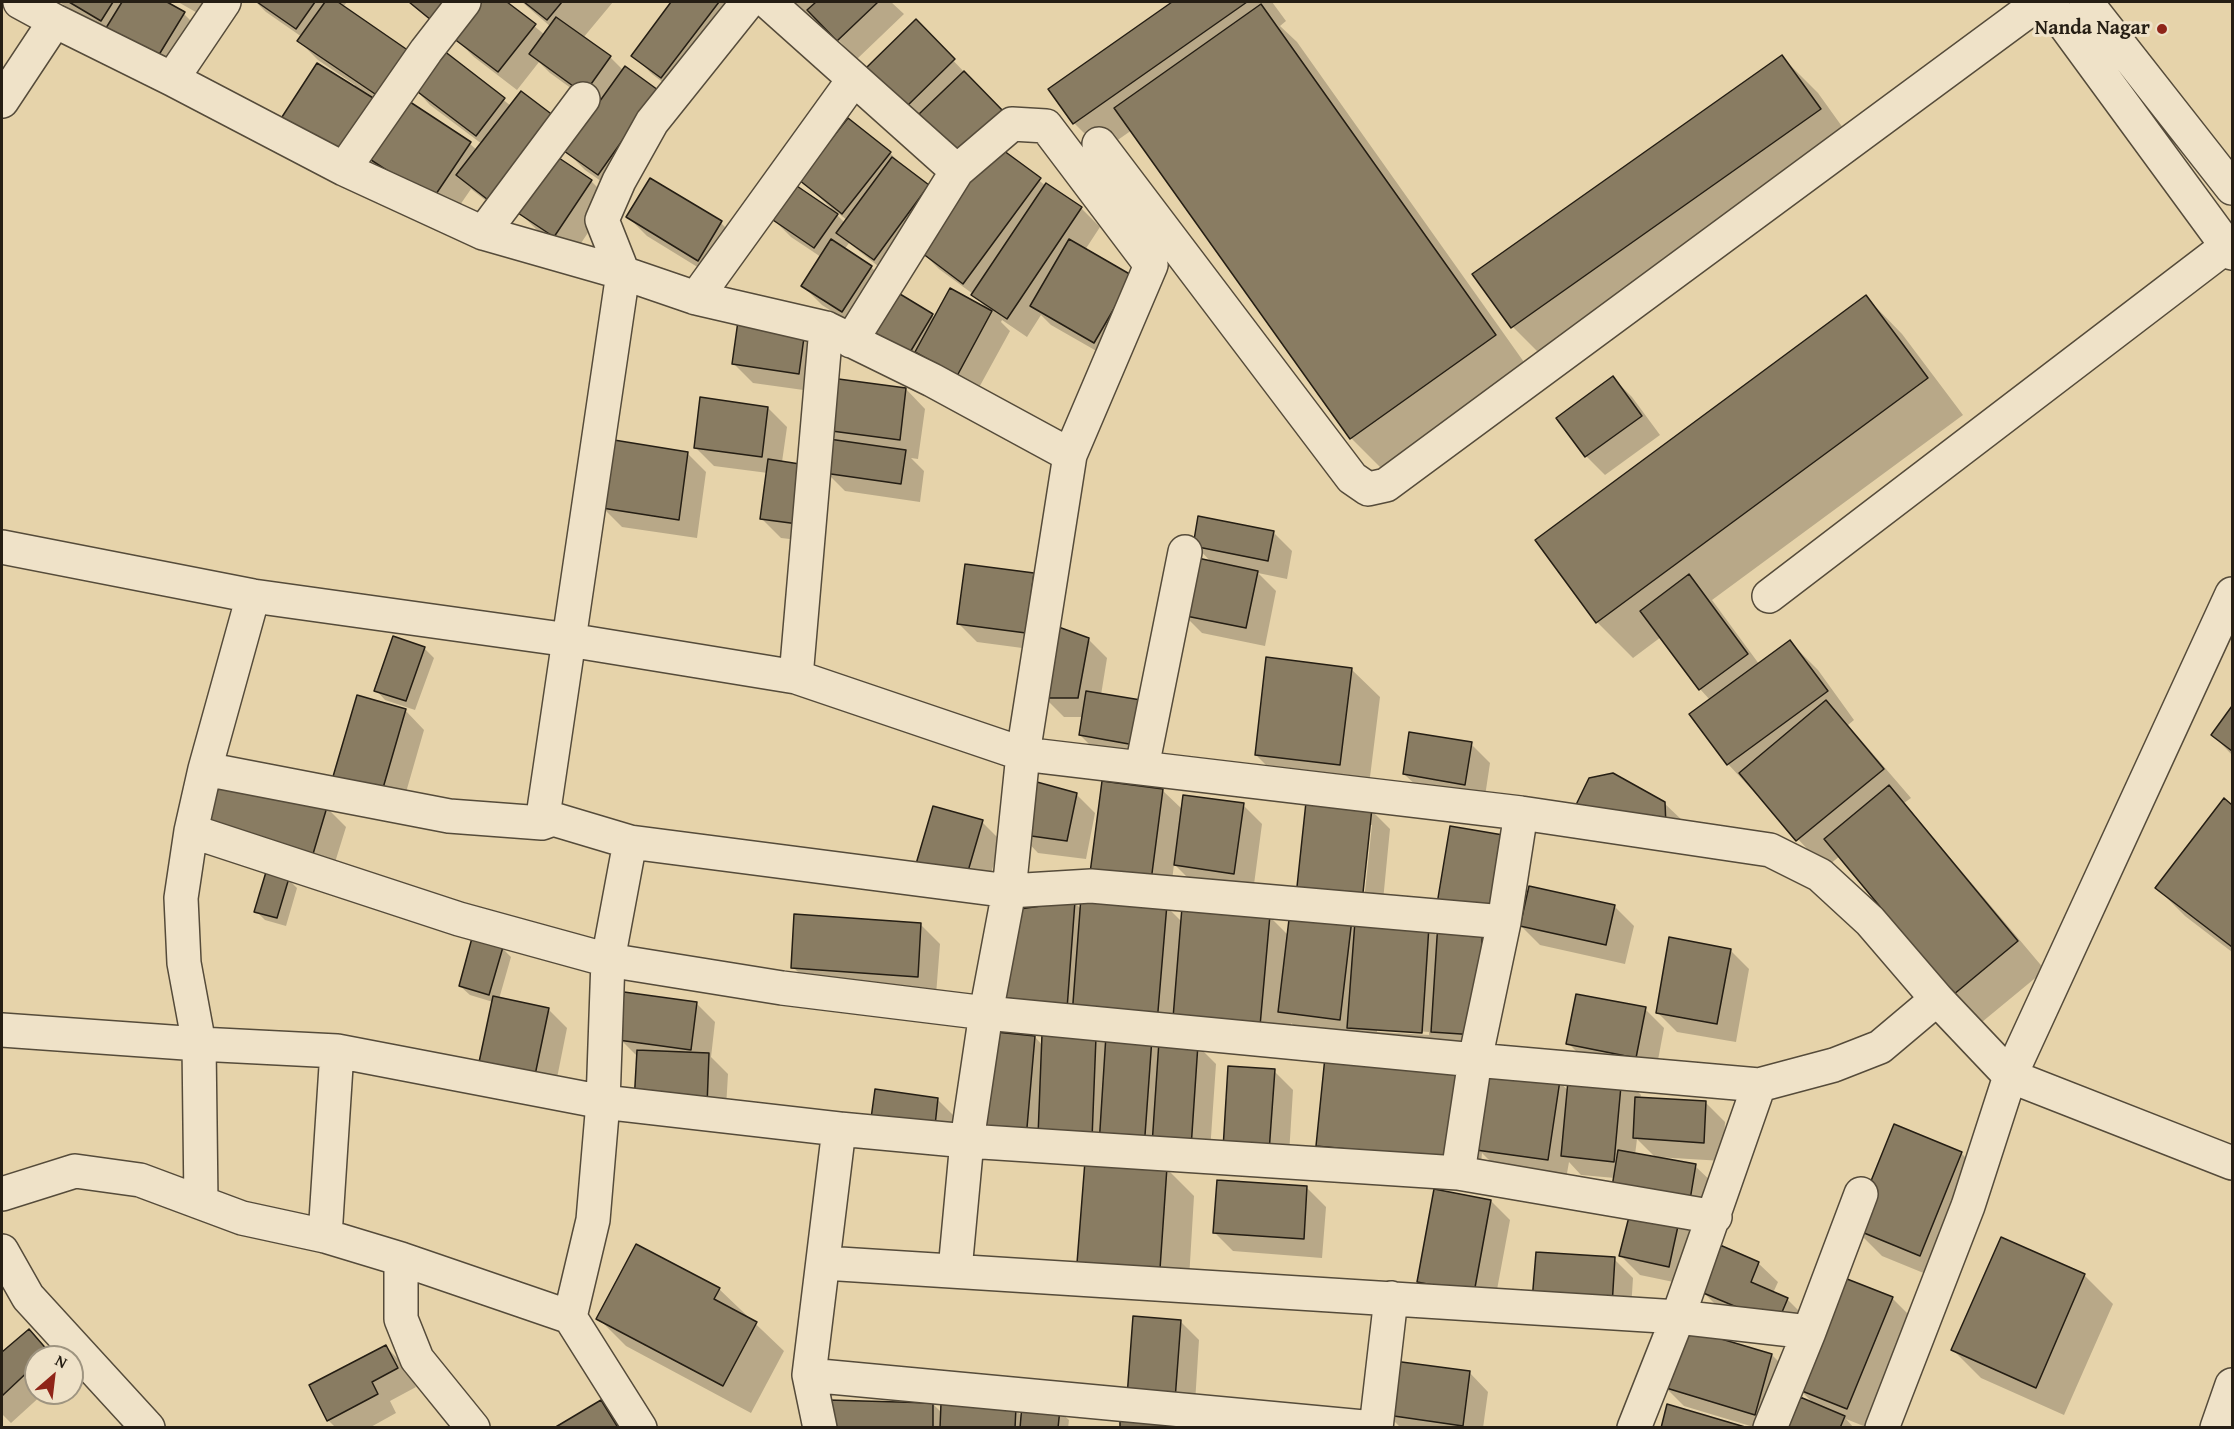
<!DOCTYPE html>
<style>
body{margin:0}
#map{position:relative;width:2234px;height:1429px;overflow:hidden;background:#e6d3aa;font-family:"Gentium Book Plus",serif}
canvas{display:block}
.frame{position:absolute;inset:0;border:3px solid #251e14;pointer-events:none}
.north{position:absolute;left:24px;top:1345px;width:60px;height:60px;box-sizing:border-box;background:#efe2c8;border:2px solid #9e9480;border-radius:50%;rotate:28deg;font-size:16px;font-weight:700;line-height:24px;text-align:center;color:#251e14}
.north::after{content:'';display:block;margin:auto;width:21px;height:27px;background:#8f2418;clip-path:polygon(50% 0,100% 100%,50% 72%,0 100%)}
</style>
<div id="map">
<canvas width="2234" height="1429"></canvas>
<div class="frame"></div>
<div class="north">N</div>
</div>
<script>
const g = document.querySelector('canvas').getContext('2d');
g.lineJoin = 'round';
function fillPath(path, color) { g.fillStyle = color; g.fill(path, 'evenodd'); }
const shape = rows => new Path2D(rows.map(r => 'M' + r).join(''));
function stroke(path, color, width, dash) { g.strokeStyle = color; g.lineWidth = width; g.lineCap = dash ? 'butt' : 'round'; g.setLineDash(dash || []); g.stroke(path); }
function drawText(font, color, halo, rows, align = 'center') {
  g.font = font + ' "Gentium Book Plus",serif'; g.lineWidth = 6; g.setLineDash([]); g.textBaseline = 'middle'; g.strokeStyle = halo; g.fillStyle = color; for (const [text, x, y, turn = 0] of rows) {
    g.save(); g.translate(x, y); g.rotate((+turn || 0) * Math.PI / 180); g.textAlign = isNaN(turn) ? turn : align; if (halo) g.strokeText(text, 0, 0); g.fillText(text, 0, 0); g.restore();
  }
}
const shadow = shape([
 [59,2,164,2,184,14,203,33,177,76,116,36],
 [178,2,229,2,217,24],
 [256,2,347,2,343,7,409,52,439,49,511,106,557,120,597,107,550,73,539,62,517,90,474,57,455,38,451,37,408,2,505,2,545,35,551,27,522,2,613,2,583,38,610,57,623,70,657,91,618,193,585,170,566,151,559,160,591,181,610,200,573,255,539,232,519,212,512,221,471,189,451,218,382,172,371,161,361,177,354,87,355,85,318,60,299,41,302,37,266,12],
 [415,89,430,105,482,144,477,150,470,144,407,101],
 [673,2,725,2,740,17,681,96,652,74,633,55],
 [786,2,891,2,904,14,857,59,822,23,815,31],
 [1174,2,1272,2,1286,21,1280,26,1297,42,1531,372,1387,474,1351,438,1132,130,1102,151,1074,123,1050,89],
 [915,21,1024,134,1004,153,1046,186,1081,208,1100,227,1085,250,1132,277,1114,361,1051,325,1041,315,1027,337,1002,320,1001,322,1010,331,976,393,890,355,932,315,935,318,987,309,973,294,939,269,920,250,978,172,906,107],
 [1782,57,1818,93,1856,146,1549,363,1513,327,1474,274],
 [890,153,909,172,928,186,893,278,849,243,844,250,871,267,890,286,861,330,822,305,803,286,821,257,791,237,772,218,830,210,831,208,801,180],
 [838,213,847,220,845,223,837,215],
 [628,217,721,223,740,242,717,279,647,236],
 [1866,297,1902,334,1963,415,1712,600,1759,664,1790,642,1818,670,1854,720,1848,725,1911,798,1904,803,2045,970,1982,1022,1954,994,1840,856,1825,868,1728,764,1710,700,1700,689,1661,637,1633,658,1597,622],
 [804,332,823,351,818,392,753,383,734,364],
 [1613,378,1632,397,1660,435,1605,475,1586,456],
 [906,389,925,409,918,459,911,458,924,471,920,502,845,491,826,472,838,442,826,430],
 [768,408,787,427,782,462,816,542,781,538,762,519,768,473,714,466,695,447],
 [687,453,706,472,697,538,622,527,603,508],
 [1273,532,1292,551,1287,579,1258,573,1276,591,1265,646,1202,633,1183,614,1212,563,1195,545],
 [1034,574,1053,593,1045,651,977,642,958,623],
 [1088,639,1107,658,1101,695,1158,764,1099,754,1080,735,1083,717,1064,717,1045,698],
 [424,648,434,658,415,710,385,700,376,690],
 [1351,669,1380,697,1368,793,1284,783,1256,755],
 [2232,709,2232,755,2213,735],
 [405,710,424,730,400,813,353,799],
 [1471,744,1490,763,1484,803,1424,793,1404,774],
 [1613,774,1664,803,1684,822,1684,846],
 [223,777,327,808,346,827,332,872],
 [1162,790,1183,810,1243,805,1262,824,1253,892,1194,884,1174,864,1170,899,1092,872],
 [1076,794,1095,813,1086,859,1038,853,1019,833],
 [2224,801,2232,807,2232,952,2185,916,2157,888],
 [1371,810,1390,829,1381,921,1429,928,1439,938,1438,904,1502,946,1494,1054,1299,1031,1291,1023,1288,1054,1197,1045,1216,1064,1209,1166,1166,1168,1194,1196,1188,1296,1107,1290,1086,1162,998,1153,1035,1037,1043,1046,1044,1036,1004,996,1074,902,1082,910,1166,906,1182,922,1269,916,1289,936],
 [1369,825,1372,825,1363,910,1360,910],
 [1377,1028,1429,1032,1429,1035,1377,1032],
 [982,822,1001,841,984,896,918,864],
 [288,879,297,888,286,926,265,920,256,911],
 [1615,907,1634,926,1625,964,1540,945,1521,926],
 [921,925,940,944,936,995,812,986,793,967],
 [502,948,511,957,499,999,548,1009,567,1028,553,1098,498,1086,493,1002,470,995,460,986],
 [1730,950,1749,969,1736,1042,1677,1032,1658,1013],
 [696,1003,715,1022,711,1057,728,1074,725,1125,638,1057,620,1039],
 [1645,1009,1664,1028,1655,1076,1587,1062,1568,1043],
 [1274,1071,1293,1090,1288,1171,1243,1167],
 [1622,1076,1641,1095,1640,1098,1706,1103,1725,1122,1723,1161,1656,1157,1656,1158,1637,1139,1635,1155,1695,1166,1715,1185,1699,1237,1688,1285,1640,1275,1621,1256,1632,1211,1615,1178,1581,1175,1569,1162,1566,1179,1497,1168,1482,1153,1479,1186,1346,1174,1318,1145,1559,1082,1568,1090],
 [937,1099,956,1118,952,1153,872,1126],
 [1961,1153,1989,1181,1948,1283,1882,1256,1854,1228],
 [1307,1188,1326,1207,1322,1258,1233,1251,1214,1232],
 [1491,1201,1510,1220,1493,1311,1438,1301,1419,1282],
 [2002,1239,2085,1276,2113,1304,2064,1415,1981,1378,1953,1350],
 [1537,1253,1614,1259,1633,1278,1630,1325],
 [1758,1263,1778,1282,1773,1293,1787,1299,1806,1318,1722,1311,1703,1292],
 [719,1289,784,1351,751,1413,626,1346,598,1318],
 [1892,1298,1911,1317,1866,1427,1846,1419,1854,1428,1788,1428,1815,1405,1799,1389],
 [1180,1321,1199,1340,1194,1419,1237,1428,1182,1428,1182,1418,1169,1417,1180,1428,1121,1428],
 [29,1331,54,1357,36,1357,36,1393,44,1393,11,1423,2,1414,2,1354],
 [386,1347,405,1366,416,1387,390,1401,396,1413,369,1428,336,1428,328,1420],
 [1772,1355,1791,1374,1757,1428,1684,1406,1665,1387],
 [1469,1372,1488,1392,1483,1428,1401,1428,1388,1415],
 [601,1401,624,1428,557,1428],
 [933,1404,943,1414,1015,1409,1022,1416,1059,1411,1069,1420,1068,1428,829,1428]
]);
const building = shape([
 [69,2,113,2,101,21,69,2],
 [122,2,167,2,185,12,157,58,106,28,122,2],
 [257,2,315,2,296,29,257,2],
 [325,2,338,2,409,51,378,96,297,41,325,2],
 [409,2,446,2,431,20,409,2],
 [482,2,507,2,536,24,498,72,453,38,482,2],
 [524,2,562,2,547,20,524,2],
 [671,2,719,2,661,78,631,56,671,2],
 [816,2,878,2,837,41,807,10,816,2],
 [1172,2,1247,2,1073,124,1048,89,1172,2],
 [1261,4,1496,335,1350,439,1114,108,1261,4],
 [556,17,611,56,584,94,529,54,556,17],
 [916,19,955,59,905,108,866,68,916,19],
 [439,47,505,98,476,136,410,86,439,47],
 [1782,55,1821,109,1511,328,1472,274,1782,55],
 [317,63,378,101,341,159,280,120,317,63],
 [625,66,658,90,598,175,564,151,625,66],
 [964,71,1006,114,962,157,919,114,964,71],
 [521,91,558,119,492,203,456,175,521,91],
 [401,96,471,142,432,200,362,154,401,96],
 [848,118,891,152,842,214,799,180,848,118],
 [996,145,1041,178,963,284,918,250,996,145],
 [556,156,592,180,554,237,518,213,556,156],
 [892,157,929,185,874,260,836,233,892,157],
 [650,178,722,221,698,261,626,217,650,178],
 [1046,183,1082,207,1007,319,971,295,1046,183],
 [794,184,838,214,814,248,770,218,794,184],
 [831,239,872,266,842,312,801,286,831,239],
 [1069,239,1133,276,1094,343,1030,306,1069,239],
 [950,288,992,311,957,376,915,352,950,288],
 [895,291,933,314,906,359,869,337,895,291],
 [1866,295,1928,378,1596,623,1535,540,1866,295],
 [738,321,805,330,799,374,732,364,738,321],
 [1613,376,1642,416,1585,457,1556,418,1613,376],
 [831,378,906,388,900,440,824,430,831,378],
 [700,397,768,407,762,457,694,448,700,397],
 [829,439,906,450,901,484,824,473,829,439],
 [614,440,688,452,679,520,602,508,614,440],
 [768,459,806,465,798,524,760,519,768,459],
 [1198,516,1274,531,1268,561,1193,546,1198,516],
 [1193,557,1258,571,1246,628,1181,615,1193,557],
 [965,564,1034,573,1026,633,957,624,965,564],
 [1689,574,1748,654,1699,690,1640,611,1689,574],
 [1053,625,1089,638,1078,698,1044,698,1053,625],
 [393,636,425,647,406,701,374,691,393,636],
 [1790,640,1828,691,1727,765,1689,714,1790,640],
 [1266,657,1352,668,1340,765,1255,755,1266,657],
 [1086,691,1147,701,1140,746,1079,735,1086,691],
 [357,695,406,709,381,795,332,780,357,695],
 [1826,700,1884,769,1796,841,1739,773,1826,700],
 [2232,706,2232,751,2211,735,2232,706],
 [1409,732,1472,742,1465,785,1403,774,1409,732],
 [1613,773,1665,802,1666,827,1573,811,1589,778,1613,773],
 [222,775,327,807,313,854,208,822,222,775],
 [1026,779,1077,793,1067,841,1017,834,1026,779],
 [1102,781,1163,789,1151,881,1090,873,1102,781],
 [1889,785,2018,941,1953,995,1824,839,1889,785],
 [1183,795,1244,803,1234,874,1174,865,1183,795],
 [2224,798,2232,805,2232,947,2155,888,2224,798],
 [1306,802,1372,808,1362,902,1296,896,1306,802],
 [933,806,983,820,966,878,916,864,933,806],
 [1450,826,1503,835,1490,913,1437,904,1450,826],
 [266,872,289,878,277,918,254,912,266,872],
 [1529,886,1615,905,1606,945,1520,926,1529,886],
 [1081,897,1167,904,1157,1023,1072,1016,1081,897],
 [1075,901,1067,1009,1003,997,1013,910,1075,901],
 [1182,907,1270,915,1260,1026,1173,1018,1182,907],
 [1290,911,1352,919,1340,1020,1278,1012,1290,911],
 [794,914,921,923,918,977,791,968,794,914],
 [1355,921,1429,926,1422,1033,1347,1028,1355,921],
 [1438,922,1483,926,1476,1035,1431,1032,1438,922],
 [1669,937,1731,949,1717,1024,1656,1013,1669,937],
 [472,938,503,947,489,995,459,986,472,938],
 [624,992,697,1002,691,1050,618,1040,624,992],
 [1576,994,1646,1007,1636,1058,1566,1044,1576,994],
 [493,996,549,1008,534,1080,478,1067,493,996],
 [986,1031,1035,1036,1026,1139,977,1134,986,1031],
 [1042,1034,1096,1037,1092,1139,1038,1136,1042,1034],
 [1106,1035,1152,1038,1144,1149,1099,1145,1106,1035],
 [1159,1041,1198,1044,1191,1148,1152,1145,1159,1041],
 [637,1050,709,1053,707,1106,634,1103,637,1050],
 [1325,1057,1459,1069,1451,1159,1316,1146,1325,1057],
 [1228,1066,1275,1069,1269,1152,1223,1149,1228,1066],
 [1488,1069,1560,1080,1548,1160,1476,1150,1488,1069],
 [1569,1070,1622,1075,1614,1162,1561,1156,1569,1070],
 [875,1089,938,1098,934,1135,870,1126,875,1089],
 [1635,1097,1706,1101,1704,1143,1633,1138,1635,1097],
 [1894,1124,1962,1152,1920,1256,1852,1228,1894,1124],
 [1618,1150,1696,1164,1689,1206,1611,1193,1618,1150],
 [1085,1161,1167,1167,1160,1269,1077,1263,1085,1161],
 [1217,1180,1307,1186,1304,1239,1213,1233,1217,1180],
 [1434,1189,1491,1200,1474,1293,1417,1282,1434,1189],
 [1632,1205,1680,1217,1669,1267,1619,1256,1632,1205],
 [2001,1237,2085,1274,2036,1388,1951,1350,2001,1237],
 [636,1244,720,1288,714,1299,757,1322,723,1386,596,1319,636,1244],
 [1720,1245,1759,1262,1751,1282,1788,1298,1777,1324,1701,1292,1720,1245],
 [1536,1252,1615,1257,1612,1306,1532,1301,1536,1252],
 [1842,1277,1893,1297,1847,1409,1797,1389,1842,1277],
 [1133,1316,1181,1320,1175,1400,1127,1397,1133,1316],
 [1681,1327,1772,1354,1755,1415,1663,1387,1681,1327],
 [29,1329,49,1352,44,1357,36,1357,36,1364,2,1396,2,1352,29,1329],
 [386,1345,398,1368,372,1382,378,1394,327,1421,309,1385,386,1345],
 [1394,1361,1470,1371,1463,1426,1387,1415,1394,1361],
 [1800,1397,1845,1416,1840,1428,1787,1428,1800,1397],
 [601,1400,617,1426,615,1428,554,1428,601,1400],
 [828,1400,933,1403,933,1428,828,1428,828,1400],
 [941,1403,1016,1407,1015,1428,940,1428,941,1403],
 [1667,1404,1745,1427,1745,1428,1661,1428,1667,1404],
 [1022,1405,1060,1409,1058,1428,1020,1428,1022,1405],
 [1120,1415,1169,1415,1169,1428,1120,1428,1120,1415]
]);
const minor = shape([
 [20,2,55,21,172,79,344,169,483,233,623,273,602,220,619,181,652,122,748,2],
 [768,2,957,171,851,341],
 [2048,2,2232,253],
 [2086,2,2232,188],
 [172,79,224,2],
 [2,101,55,21],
 [1099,144,1352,478,1368,489,1386,485,2040,2],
 [344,169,426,51,464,2],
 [483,233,583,99],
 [696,298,854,79],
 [2,547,253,596,569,640,796,677,1023,754,1521,813,1770,850,1820,875,1870,921,1937,999,2010,1076,2232,1163],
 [1769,596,2227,246],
 [796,677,826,328],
 [1142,767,1185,552],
 [205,769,449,816,542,823,553,819,630,842,1009,891,1091,886,1504,922],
 [542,823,623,273,696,298,826,328,932,380,1070,455],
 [191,831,459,919,608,960,782,988,986,1013,1475,1060,1759,1085,1678,1317,1634,1428],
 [630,842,608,960,603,1102,593,1220,570,1317,640,1428],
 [2,1030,199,1044,337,1051,603,1102,839,1129,967,1141,1458,1173,1715,1217],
 [1759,1085,1834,1065,1880,1047,1937,999],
 [1458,1173,1475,1060,1504,922,1521,813],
 [2,1194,75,1171,140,1180,242,1218,325,1236,401,1259,570,1317],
 [201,1202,199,1044,184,963,181,898,191,831,205,769,253,596],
 [325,1236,337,1051],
 [2,1251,28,1297,148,1428],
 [401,1259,401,1319,417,1359,473,1428],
 [824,1263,1678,1317,1809,1332,1770,1428],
 [955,1270,967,1141,986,1013,1009,891,1023,754,1070,455,1151,265,1046,126,1012,124,957,171],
 [1809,1332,1861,1194],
 [809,1375,1374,1428],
 [820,1428,809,1375,839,1129],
 [1376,1428,1391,1298],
 [1882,1428,1968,1206,2010,1076,2232,594],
 [2217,1428,2232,1385]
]);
const markers = [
 [2162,29,6,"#8f2418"]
];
const poiNames = [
 ["Nanda Nagar",2150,29]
];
fillPath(shadow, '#0003');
fillPath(building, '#897c62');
stroke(building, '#251e14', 1.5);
stroke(minor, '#554b3a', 36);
stroke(minor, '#efe2c8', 33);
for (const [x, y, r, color] of markers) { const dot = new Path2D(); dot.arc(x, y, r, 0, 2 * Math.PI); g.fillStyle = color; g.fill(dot); stroke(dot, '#efe2c8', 2); }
drawText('bold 20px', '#251e14', '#efe2c8', poiNames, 'right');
</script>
